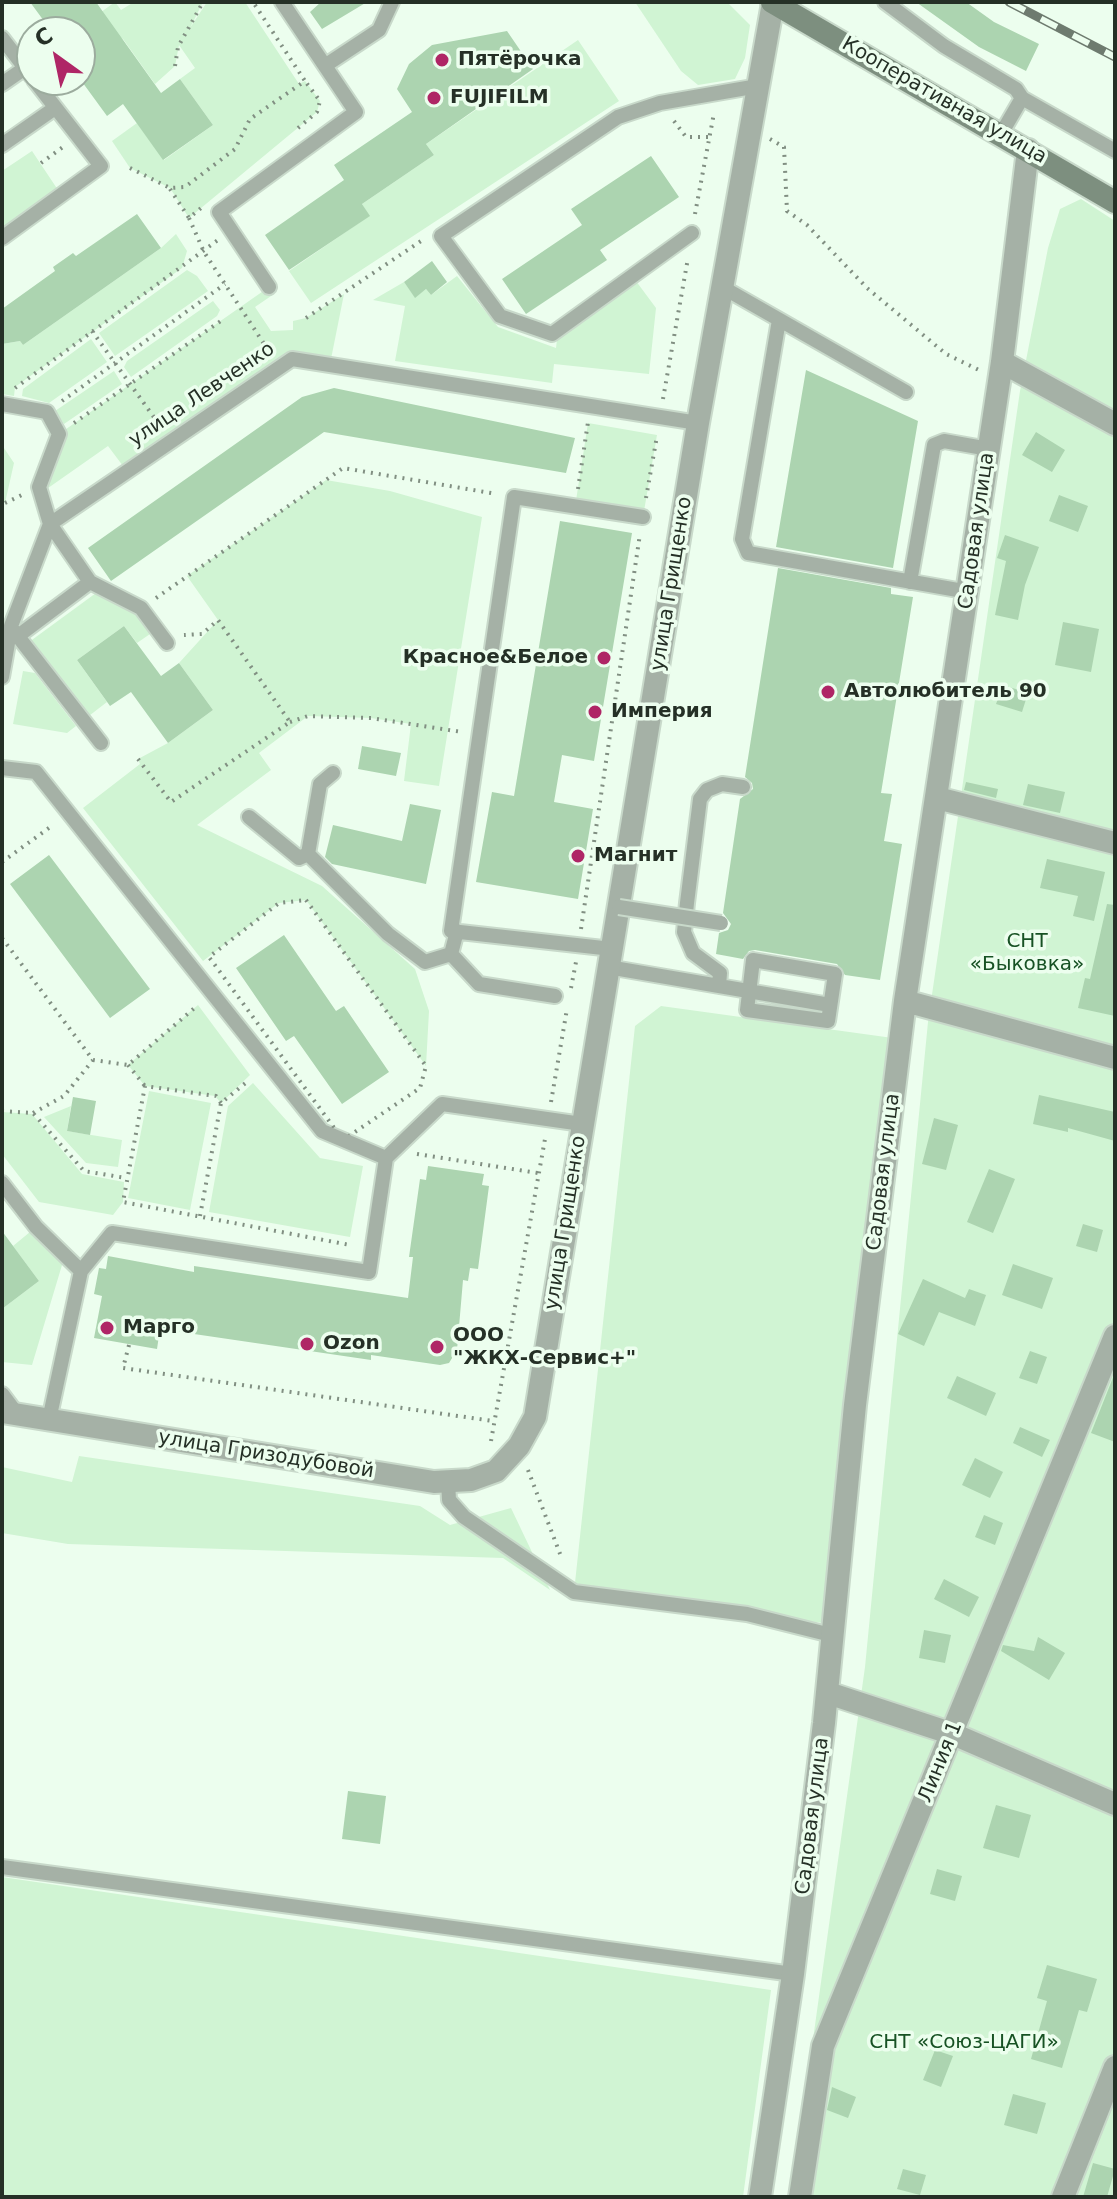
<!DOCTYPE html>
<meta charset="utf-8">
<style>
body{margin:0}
#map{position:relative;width:1117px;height:2199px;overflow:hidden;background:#ecfeee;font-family:"DejaVu Sans",sans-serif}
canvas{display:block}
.frame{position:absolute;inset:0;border:4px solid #253026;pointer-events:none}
.north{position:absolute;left:16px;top:16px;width:80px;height:80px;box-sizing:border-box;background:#ecfeee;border:2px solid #9cac9e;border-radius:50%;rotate:327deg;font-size:22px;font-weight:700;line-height:32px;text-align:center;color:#253026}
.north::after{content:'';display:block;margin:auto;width:28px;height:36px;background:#af2666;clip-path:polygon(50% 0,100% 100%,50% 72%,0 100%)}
</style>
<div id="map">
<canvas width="1117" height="2199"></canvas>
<div class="frame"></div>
<div class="north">С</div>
</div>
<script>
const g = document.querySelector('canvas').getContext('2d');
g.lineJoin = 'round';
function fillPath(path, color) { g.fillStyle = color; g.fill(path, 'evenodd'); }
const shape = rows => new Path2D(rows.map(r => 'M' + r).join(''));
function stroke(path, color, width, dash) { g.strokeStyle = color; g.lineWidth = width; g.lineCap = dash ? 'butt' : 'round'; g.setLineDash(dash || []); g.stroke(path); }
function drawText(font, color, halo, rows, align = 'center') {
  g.font = font + ' "DejaVu Sans",sans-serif'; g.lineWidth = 7; g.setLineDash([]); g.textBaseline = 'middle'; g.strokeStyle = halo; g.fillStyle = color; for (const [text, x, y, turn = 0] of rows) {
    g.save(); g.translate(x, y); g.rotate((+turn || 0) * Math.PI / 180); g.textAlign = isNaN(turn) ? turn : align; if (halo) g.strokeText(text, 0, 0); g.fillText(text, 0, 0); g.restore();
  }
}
const green = shape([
 [115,2,121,10,134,2,203,2,190,28,207,2,245,2,299,84,305,81,320,101,317,112,189,218,170,188,130,168,112,141,137,123,164,160,213,125,180,79,195,68,179,45,175,66,155,84,123,39,90,20],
 [635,2,727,2,750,25,745,58,735,79,698,85,681,71],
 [578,40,619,101,311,303,289,271,369,216,362,204,434,155,426,144],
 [32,151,62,196,2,238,2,171],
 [1081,199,1115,221,1115,2197,791,2197,865,1667,928,1022,1020,391,1048,248,1060,209],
 [176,234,187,251,182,268,15,387,14,396,2,394,2,344,20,341,23,345,161,248],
 [187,270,197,276,208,291,115,356,99,333],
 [457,276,498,327,556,348,558,331,633,277,656,308,649,374,554,364,552,383,395,361,405,306,373,300,404,282,415,297,426,289,431,295],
 [269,287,274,294,255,307,271,331,293,330,293,321,306,318,344,294,330,364,292,359,126,470,108,446,41,493,59,434],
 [213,301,220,310,217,316,131,377,124,367,127,361],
 [91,339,107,362,49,403,22,396,23,389],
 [114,371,122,384,64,424,55,411],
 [588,423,657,435,643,517,575,507],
 [2,445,14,463,5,503,2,498],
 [326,480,390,491,482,517,439,786,404,781,411,724,371,718,308,716,259,753,271,770,197,825,322,886,415,969,429,1011,426,1066,306,900,279,903,203,961,83,808,140,764,138,759,168,743,213,710,179,663,218,620,187,576],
 [96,593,136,612,150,634,137,643,124,626,77,660,107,702,85,719,25,645],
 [23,671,35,673,76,726,67,733,13,724],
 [198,1005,250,1075,221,1103,215,1096,145,1086,128,1065],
 [661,1006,900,1039,832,1624,574,1592,635,1026],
 [253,1083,320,1158,363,1166,350,1237,209,1212,228,1106],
 [149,1091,211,1103,190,1210,128,1198],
 [71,1106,67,1131,122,1140,118,1167,86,1163,44,1117],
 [2,1112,32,1114,82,1174,124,1182,123,1202,113,1215,39,1202,2,1154],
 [36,1227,65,1255,32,1365,2,1362,2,1309,39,1281,13,1246],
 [79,1456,420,1506,450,1525,511,1508,550,1590,503,1558,68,1544,2,1533,2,1467,72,1482],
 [2,1877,771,1990,743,2197,2,2197]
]);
const building = shape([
 [30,2,96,2,161,93,180,79,213,125,163,160,123,104,107,116,80,79,80,32,52,32],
 [321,2,367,2,322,29,310,12],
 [916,2,966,2,994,22,1039,44,1026,71,979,47],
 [507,31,533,69,426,144,434,155,362,204,370,216,289,270,265,235,344,180,334,165,412,112,397,89,409,64,432,45],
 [651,156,679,197,600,250,607,260,526,314,502,279,582,225,571,209],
 [137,214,161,248,23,345,20,341,2,344,2,309,55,271,53,267,73,253,76,256],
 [432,261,447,282,431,295,426,289,415,298,404,282],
 [806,370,918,421,893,568,776,547],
 [334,388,575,438,566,473,324,432,111,581,88,548,302,397],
 [1036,432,1065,450,1052,472,1022,455],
 [1059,495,1088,506,1078,532,1049,521],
 [560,521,632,533,594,761,562,755,554,802,593,809,578,899,476,882,492,792,514,796],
 [1005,535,1039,547,1025,585,1018,620,995,615,1006,561,997,558],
 [778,568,891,588,891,594,913,597,881,793,892,794,884,841,902,844,880,980,845,975,837,964,755,950,749,951,743,959,716,954,719,933,728,930,731,924,723,913,740,799,753,789,752,783,745,777],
 [1063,622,1099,629,1091,672,1055,665],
 [124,626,161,676,179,663,213,710,168,743,131,692,110,706,77,660],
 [1003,685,1028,693,1022,712,996,704],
 [362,746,401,753,396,776,358,769],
 [966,782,998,789,996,798,964,790],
 [1028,784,1065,792,1060,813,1023,805],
 [410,804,441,810,426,884,332,864,325,857,333,825,402,841],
 [49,855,150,989,110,1018,10,884],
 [1047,859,1105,872,1094,921,1073,916,1078,896,1040,888],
 [1107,904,1115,905,1115,1016,1078,1008,1085,978,1090,979],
 [284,935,336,1011,344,1006,389,1072,342,1104,294,1036,286,1041,236,968],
 [1039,1095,1115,1112,1115,1141,1068,1128,1068,1132,1033,1124],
 [73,1097,96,1101,90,1135,67,1131],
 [934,1118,958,1125,946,1170,922,1164],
 [428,1166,484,1174,482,1185,489,1186,478,1269,470,1268,468,1281,463,1280,457,1350,449,1363,440,1365,371,1355,371,1360,160,1329,157,1349,94,1338,102,1296,94,1294,99,1268,106,1269,108,1256,194,1272,194,1266,408,1298,413,1257,409,1257,420,1179,426,1180],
 [989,1169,1015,1179,993,1233,967,1222],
 [1083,1224,1103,1230,1097,1252,1076,1246],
 [2,1231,39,1281,2,1309],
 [1013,1264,1053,1278,1042,1309,1002,1295],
 [923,1279,965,1298,969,1289,986,1295,975,1326,939,1312,924,1346,898,1334],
 [1030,1351,1047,1357,1037,1384,1019,1378],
 [1114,1375,1115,1376,1115,1442,1091,1433],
 [957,1376,996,1393,986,1416,947,1398],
 [1020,1427,1050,1440,1042,1457,1013,1443],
 [975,1458,1003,1472,990,1498,962,1485],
 [984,1515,1003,1523,995,1545,975,1537],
 [944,1579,979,1597,969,1617,934,1599],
 [924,1630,951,1635,945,1663,919,1658],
 [1038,1637,1065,1653,1049,1680,1001,1651,1003,1645,1034,1651],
 [348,1791,386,1796,380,1844,342,1839],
 [996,1805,1031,1815,1019,1858,983,1848],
 [937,1869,962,1876,955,1901,930,1894],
 [1047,1965,1097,1979,1087,2012,1079,2010,1062,2068,1031,2059,1047,2001,1037,1998],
 [935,2050,953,2056,941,2087,923,2080],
 [832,2087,856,2097,848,2118,827,2110],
 [1013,2094,1046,2103,1037,2134,1004,2125],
 [1093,2163,1115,2169,1107,2197,1083,2197],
 [903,2169,926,2175,920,2195,897,2189]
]);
const path = shape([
 [175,66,178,47,203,2],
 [674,121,686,137,709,137],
 [298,128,317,112,320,101,305,81],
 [770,139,784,147,787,211,807,225,867,288,946,354,979,370],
 [41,163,63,147],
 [130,168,170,188,185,187,235,149,250,119,305,81,253,2],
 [170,189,189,218,201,208],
 [695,214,714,113],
 [189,218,204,252,270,353],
 [306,318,424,239],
 [92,331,161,427],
 [15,388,218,240],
 [663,399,688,258],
 [62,401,225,284],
 [74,423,225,318],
 [578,489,588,422],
 [2,498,2,516],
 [646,498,657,436],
 [5,503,24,494],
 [156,598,343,468,497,494],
 [290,722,308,716,371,718,462,732],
 [138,759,171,802,290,722,218,620,202,634,184,635],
 [2,862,53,825],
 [306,900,426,1066,420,1088,343,1140,209,957,279,903,306,900],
 [581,929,640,534],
 [2,938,93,1060,128,1065,198,1005],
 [571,988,576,962],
 [128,1065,145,1086],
 [551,1102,567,1009],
 [221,1103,216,1096,145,1086,123,1202,350,1245],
 [2,1111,33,1113,84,1171,126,1178],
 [33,1113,64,1096,93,1060],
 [417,1154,538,1173],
 [200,1216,221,1103,248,1081],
 [129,1345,123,1368,493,1421],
 [491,1441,545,1139],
 [528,1470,562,1559]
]);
const service = shape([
 [885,2,944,46,1016,89,1022,98,1115,151],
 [2,38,32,77],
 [326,65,379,30,392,2],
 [2,84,25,68],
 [1001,134,1022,98],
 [2,145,55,108],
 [692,233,552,334,500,316,441,236,618,117,660,103,758,86],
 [2,238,101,166,34,80],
 [269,287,219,212,356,112,282,2],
 [722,287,906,392],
 [779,320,742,539,748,553,969,592],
 [2,404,47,412,59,434,39,487,50,524,292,359,698,423],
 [90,582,141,608,167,643],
 [910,582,934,445,944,441,989,449],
 [13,630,101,743],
 [18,636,90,582,50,524],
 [2,677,11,626,50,524],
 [2,768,36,772,322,1131,386,1158],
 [333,773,320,784,308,854,388,934,425,962,451,954,457,931],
 [249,817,299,858,308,854],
 [612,949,451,931,514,497,643,517],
 [451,954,479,984,555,996],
 [753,960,835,974,828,1021,747,1010,753,960],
 [608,967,830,1005],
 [719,986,720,973,693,953,684,932,687,903,700,799,707,790,722,784,743,787],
 [2,1183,36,1227,81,1271,49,1420],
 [81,1271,112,1233,369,1272,386,1158,442,1104,582,1124],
 [2,1394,17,1414],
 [448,1481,449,1500,464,1517,574,1592,747,1614,831,1635],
 [2,1867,793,1974]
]);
const minor = shape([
 [1002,362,1115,424],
 [937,798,1115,843],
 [905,1001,1115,1058],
 [2,1412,434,1482,471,1480,496,1471,519,1446,535,1417,698,423,773,3],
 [828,1693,953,1734,1115,1804],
 [760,2197,793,1974,824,1723,855,1405,905,1001,1002,362,1028,150],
 [800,2197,823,2046,1115,1336],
 [1063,2197,1115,2067]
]);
const secondary = shape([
 [772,2,1115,202]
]);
const rail = shape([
 [1009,2,1115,57]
]);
const serviceBridge = shape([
 [619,907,721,923]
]);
const markers = [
 [442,60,8,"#af2666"],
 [434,98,8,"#af2666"],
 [604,658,8,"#af2666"],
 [828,692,8,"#af2666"],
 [595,712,8,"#af2666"],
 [578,856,8,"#af2666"],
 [107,1328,8,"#af2666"],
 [307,1344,8,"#af2666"],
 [437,1347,8,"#af2666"]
];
const poiNames = [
 ["Пятёрочка",458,60],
 ["FUJIFILM",450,98],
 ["Красное&Белое",588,658,"right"],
 ["Автолюбитель 90",844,692],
 ["Империя",611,712],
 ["Магнит",594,856],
 ["Марго",123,1328],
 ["ООО",453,1336],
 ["\"ЖКХ-Сервис+\"",453,1359],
 ["Ozon",323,1344]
];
const streetNames = [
 ["Кооперативная улица",944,101,30],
 ["улица Левченко",202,395,-34],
 ["Садовая улица",977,531,-82],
 ["улица Грищенко",672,584,-81],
 ["Садовая улица",884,1172,-83],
 ["улица Грищенко",566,1223,-81],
 ["улица Гризодубовой",266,1455,9],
 ["Линия 1",941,1762,-68],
 ["Садовая улица",813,1816,-83]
];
const parkNames = [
 ["СНТ",1027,942],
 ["«Быковка»",1027,965],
 ["СНТ «Союз-ЦАГИ»",964,2043]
];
fillPath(green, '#d0f4d3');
fillPath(building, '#acd4b0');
stroke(service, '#c8d9ca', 18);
stroke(minor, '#c8d9ca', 26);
stroke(secondary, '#c8d9ca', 26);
stroke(path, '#818f82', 4, [2, 6]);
stroke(service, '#a5b1a6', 14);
stroke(minor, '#a5b1a6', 22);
stroke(secondary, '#7d8f7f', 22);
stroke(rail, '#6e7b6f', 9);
stroke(rail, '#ecfeee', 6, [18]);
stroke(serviceBridge, '#c8d9ca', 18, []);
stroke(serviceBridge, '#a5b1a6', 14);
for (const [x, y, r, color] of markers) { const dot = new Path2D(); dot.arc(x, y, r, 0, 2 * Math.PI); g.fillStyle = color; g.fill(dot); stroke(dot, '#ecfeee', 3); }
drawText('bold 20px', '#253026', '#ecfeee', poiNames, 'left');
drawText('20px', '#253026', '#ecfeee', streetNames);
drawText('20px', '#175224', '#ecfeee', parkNames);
</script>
